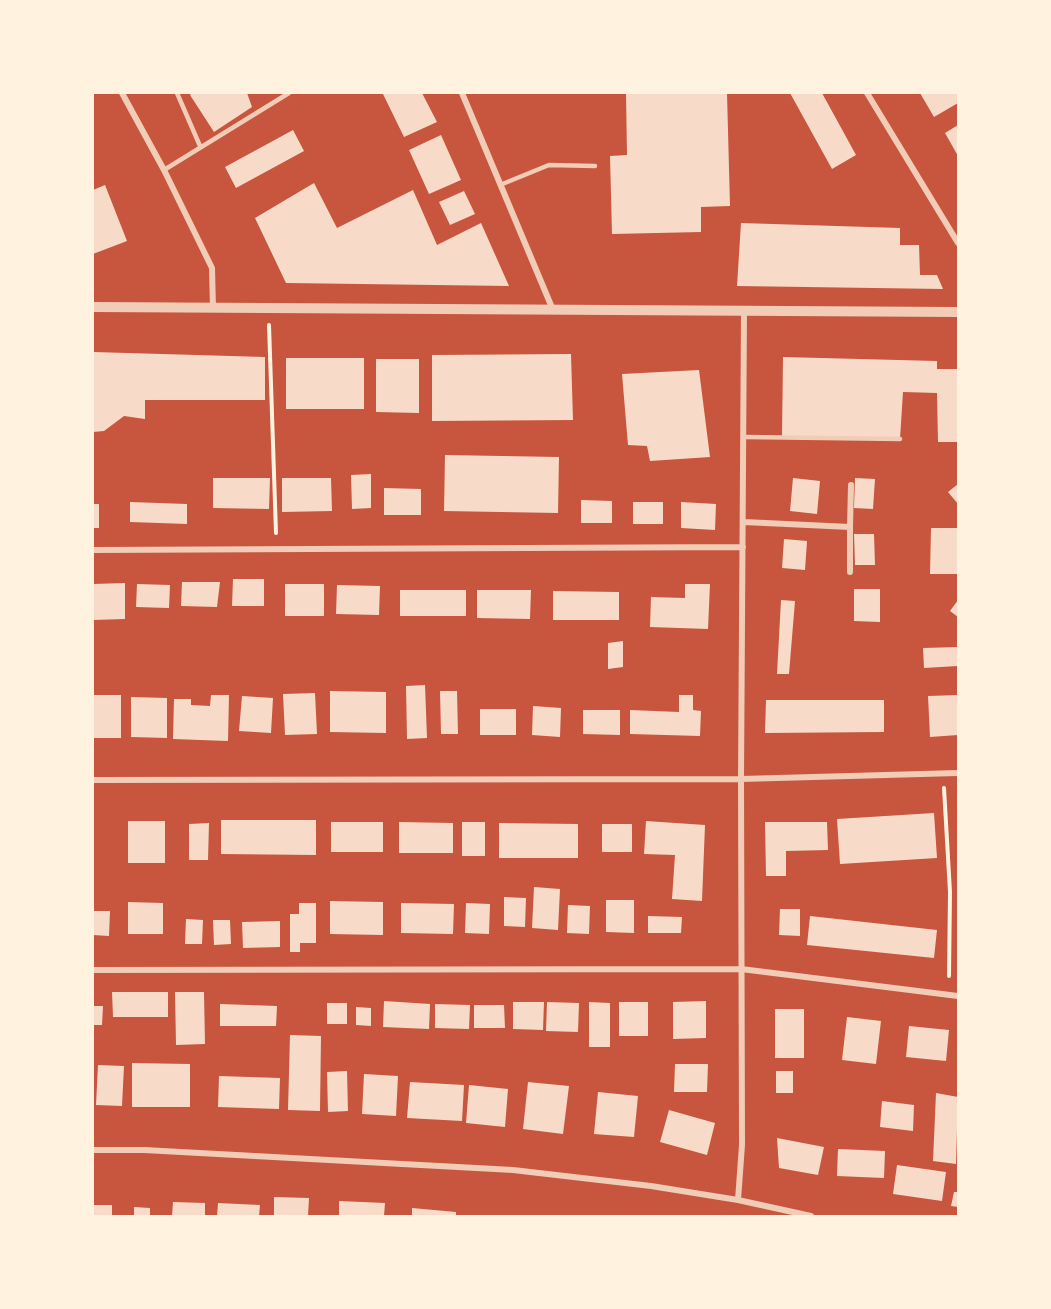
<!DOCTYPE html>
<style>
body{margin:0}
#map{position:relative;width:1051px;height:1309px;overflow:hidden;background:#c8553d;font-family:Raleway,sans-serif}
canvas{display:block}
.frame{position:absolute;inset:0;border:94px solid #fff3e0;pointer-events:none}
</style>
<div id="map">
<canvas width="1051" height="1309"></canvas>
<div class="frame"></div>
</div>
<script>
const g = document.querySelector('canvas').getContext('2d');
g.lineJoin = 'round';
function fillPath(path, color) { g.fillStyle = color; g.fill(path, 'evenodd'); }
const shape = rows => new Path2D(rows.map(r => 'M' + r).join(''));
function stroke(path, color, width, dash) { g.strokeStyle = color; g.lineWidth = width; g.lineCap = dash ? 'butt' : 'round'; g.setLineDash(dash || []); g.stroke(path); }
const building = shape([
 [192,93,247,93,252,107,214,132,190,95],
 [422,93,437,122,404,137,383,94],
 [626,93,727,93,730,206,701,207,701,232,612,234,610,156,627,155],
 [790,93,822,93,856,155,832,169],
 [920,93,958,93,958,103,934,117],
 [958,125,958,156,945,133],
 [293,130,304,151,236,188,225,167],
 [441,135,461,180,429,194,409,150],
 [314,183,337,228,413,190,437,245,481,223,509,286,286,283,255,218],
 [105,185,127,241,93,254,93,190],
 [464,191,475,214,450,225,439,202],
 [741,223,900,228,900,245,919,245,920,275,937,275,943,289,737,286],
 [93,352,265,357,265,400,145,400,145,419,124,416,104,431,93,432],
 [571,354,573,420,432,421,432,355],
 [783,357,937,361,937,369,958,369,958,442,938,442,937,393,903,392,900,439,782,436],
 [286,358,364,358,364,409,286,409],
 [376,359,419,359,419,413,376,412],
 [699,370,710,457,650,461,647,446,628,445,622,374],
 [445,455,559,457,558,513,444,511],
 [371,474,371,508,352,509,351,475],
 [213,478,270,478,269,509,213,508],
 [282,478,331,478,332,511,282,512],
 [793,478,820,481,817,514,790,511],
 [855,478,875,479,873,509,854,508],
 [958,484,958,504,948,492],
 [384,488,421,489,421,515,384,515],
 [581,500,612,501,612,523,581,523],
 [130,502,187,504,187,524,130,522],
 [633,502,663,502,663,524,633,524],
 [681,502,716,504,715,530,681,528],
 [93,504,99,504,99,528,93,528],
 [931,528,958,528,958,574,930,574],
 [854,534,874,534,875,565,855,565],
 [784,539,807,541,805,570,782,568],
 [233,579,264,579,264,606,232,606],
 [182,582,220,582,217,607,181,606],
 [125,583,125,619,93,620,93,584],
 [137,584,170,585,169,608,136,607],
 [285,584,324,584,324,616,285,616],
 [685,584,710,584,708,629,650,627,651,597,685,598],
 [337,585,380,586,379,615,336,614],
 [854,589,880,589,880,622,854,621],
 [400,590,466,590,466,616,400,616],
 [477,590,531,590,530,619,477,618],
 [553,591,619,592,619,620,553,620],
 [781,600,795,601,789,674,777,674],
 [958,600,958,617,950,611],
 [623,641,623,667,608,669,608,643],
 [958,647,958,666,924,668,923,648],
 [425,685,427,738,407,739,406,686],
 [330,691,386,692,386,733,330,732],
 [440,691,457,691,458,734,441,734],
 [315,693,317,734,285,735,283,694],
 [93,695,121,695,121,738,93,738],
 [211,695,229,695,228,741,173,739,174,699,191,699,191,705,210,706],
 [679,695,693,695,693,710,701,711,700,736,630,734,630,710,679,712],
 [958,695,958,735,930,737,928,696],
 [242,696,273,698,271,733,239,731],
 [131,697,167,698,167,738,131,737],
 [766,700,884,700,884,732,765,733],
 [533,706,561,708,560,737,532,735],
 [480,709,516,709,516,735,480,735],
 [583,710,620,710,620,735,583,734],
 [934,813,937,858,840,864,837,819],
 [221,820,316,820,316,855,221,854],
 [128,821,165,821,165,863,128,863],
 [646,821,705,825,702,901,672,899,675,855,644,854],
 [331,822,383,822,383,852,331,852],
 [399,822,453,823,453,853,399,853],
 [462,822,485,822,485,856,462,856],
 [765,822,827,822,828,850,786,851,786,876,766,876],
 [209,823,208,860,189,860,189,824],
 [499,823,578,824,578,858,499,858],
 [602,824,632,824,632,852,602,852],
 [534,887,560,889,558,930,532,928],
 [504,897,526,898,525,927,504,926],
 [606,900,634,900,634,933,606,932],
 [330,901,383,902,383,935,330,934],
 [128,902,163,903,163,934,128,934],
 [299,903,316,903,316,943,300,943,300,952,290,952,290,914,299,914],
 [401,903,454,904,453,934,401,933],
 [466,903,490,904,489,934,465,933],
 [568,905,590,906,589,934,567,933],
 [780,909,800,909,800,936,779,935],
 [93,911,110,911,109,936,93,935],
 [648,916,682,917,681,933,648,933],
 [810,916,937,930,934,958,807,945],
 [186,919,203,920,202,944,185,944],
 [213,920,230,920,231,944,214,945],
 [280,921,280,947,243,948,242,922],
 [112,992,168,992,168,1017,113,1017],
 [175,992,204,992,205,1044,176,1045],
 [384,1001,430,1004,429,1029,383,1027],
 [706,1001,706,1038,673,1039,673,1002],
 [513,1002,544,1002,543,1030,513,1029],
 [547,1002,579,1003,578,1032,546,1031],
 [589,1002,610,1003,610,1047,589,1047],
 [619,1002,648,1002,648,1036,619,1036],
 [327,1003,347,1003,347,1024,327,1024],
 [220,1004,277,1006,276,1026,220,1026],
 [435,1004,470,1005,469,1029,435,1028],
 [474,1005,504,1005,505,1028,474,1028],
 [93,1006,103,1006,102,1025,93,1025],
 [356,1007,371,1008,371,1026,356,1025],
 [775,1009,804,1009,804,1058,775,1058],
 [847,1017,881,1021,876,1064,842,1060],
 [909,1026,949,1030,946,1061,906,1057],
 [290,1035,321,1036,320,1111,288,1110],
 [132,1063,190,1064,190,1107,132,1107],
 [675,1064,708,1064,707,1092,674,1092],
 [98,1065,124,1066,122,1106,96,1105],
 [347,1071,348,1111,328,1112,327,1072],
 [776,1071,793,1071,793,1093,776,1093],
 [364,1074,398,1076,396,1116,362,1114],
 [219,1076,280,1078,279,1109,218,1107],
 [410,1082,464,1085,462,1121,407,1118],
 [528,1082,569,1086,563,1134,523,1129],
 [469,1085,508,1089,505,1127,466,1123],
 [598,1092,638,1096,634,1137,594,1134],
 [936,1093,958,1097,956,1164,933,1161],
 [882,1101,914,1105,913,1131,880,1127],
 [669,1110,715,1123,707,1155,660,1142],
 [777,1138,824,1147,818,1175,779,1168],
 [838,1149,885,1151,884,1178,837,1176],
 [897,1165,946,1172,942,1201,893,1194],
 [954,1192,958,1192,958,1207,951,1206],
 [274,1197,309,1198,308,1216,274,1216],
 [339,1201,385,1203,384,1216,339,1216],
 [173,1202,205,1203,205,1216,172,1216],
 [218,1203,260,1205,259,1216,217,1216],
 [93,1205,112,1205,112,1216,93,1216],
 [134,1207,150,1208,150,1216,134,1216],
 [412,1208,456,1212,456,1216,412,1216]
]);
const path = shape([
 [269,325,276,533],
 [944,788,950,892,949,976]
]);
const service = shape([
 [177,93,200,146],
 [164,170,289,93],
 [500,185,549,165,595,166],
 [745,437,900,439]
]);
const minor = shape([
 [122,93,164,170,212,268,213,308],
 [462,93,553,310],
 [867,93,958,243],
 [744,522,850,527,851,485],
 [93,550,743,547],
 [850,572,850,527],
 [93,780,741,779,958,773],
 [93,970,741,969,958,996],
 [93,1150,144,1150,513,1170,651,1186,738,1200,811,1216],
 [738,1200,742,1145,741,779,744,311]
]);
const tertiary = shape([
 [93,307,958,312]
]);
fillPath(building, '#f7dbc8');
stroke(path, '#fff3e0', 4);
stroke(service, '#f1ccb7', 4.5);
stroke(minor, '#f1ccb7', 6);
stroke(tertiary, '#f1ccb7', 10);
</script>
